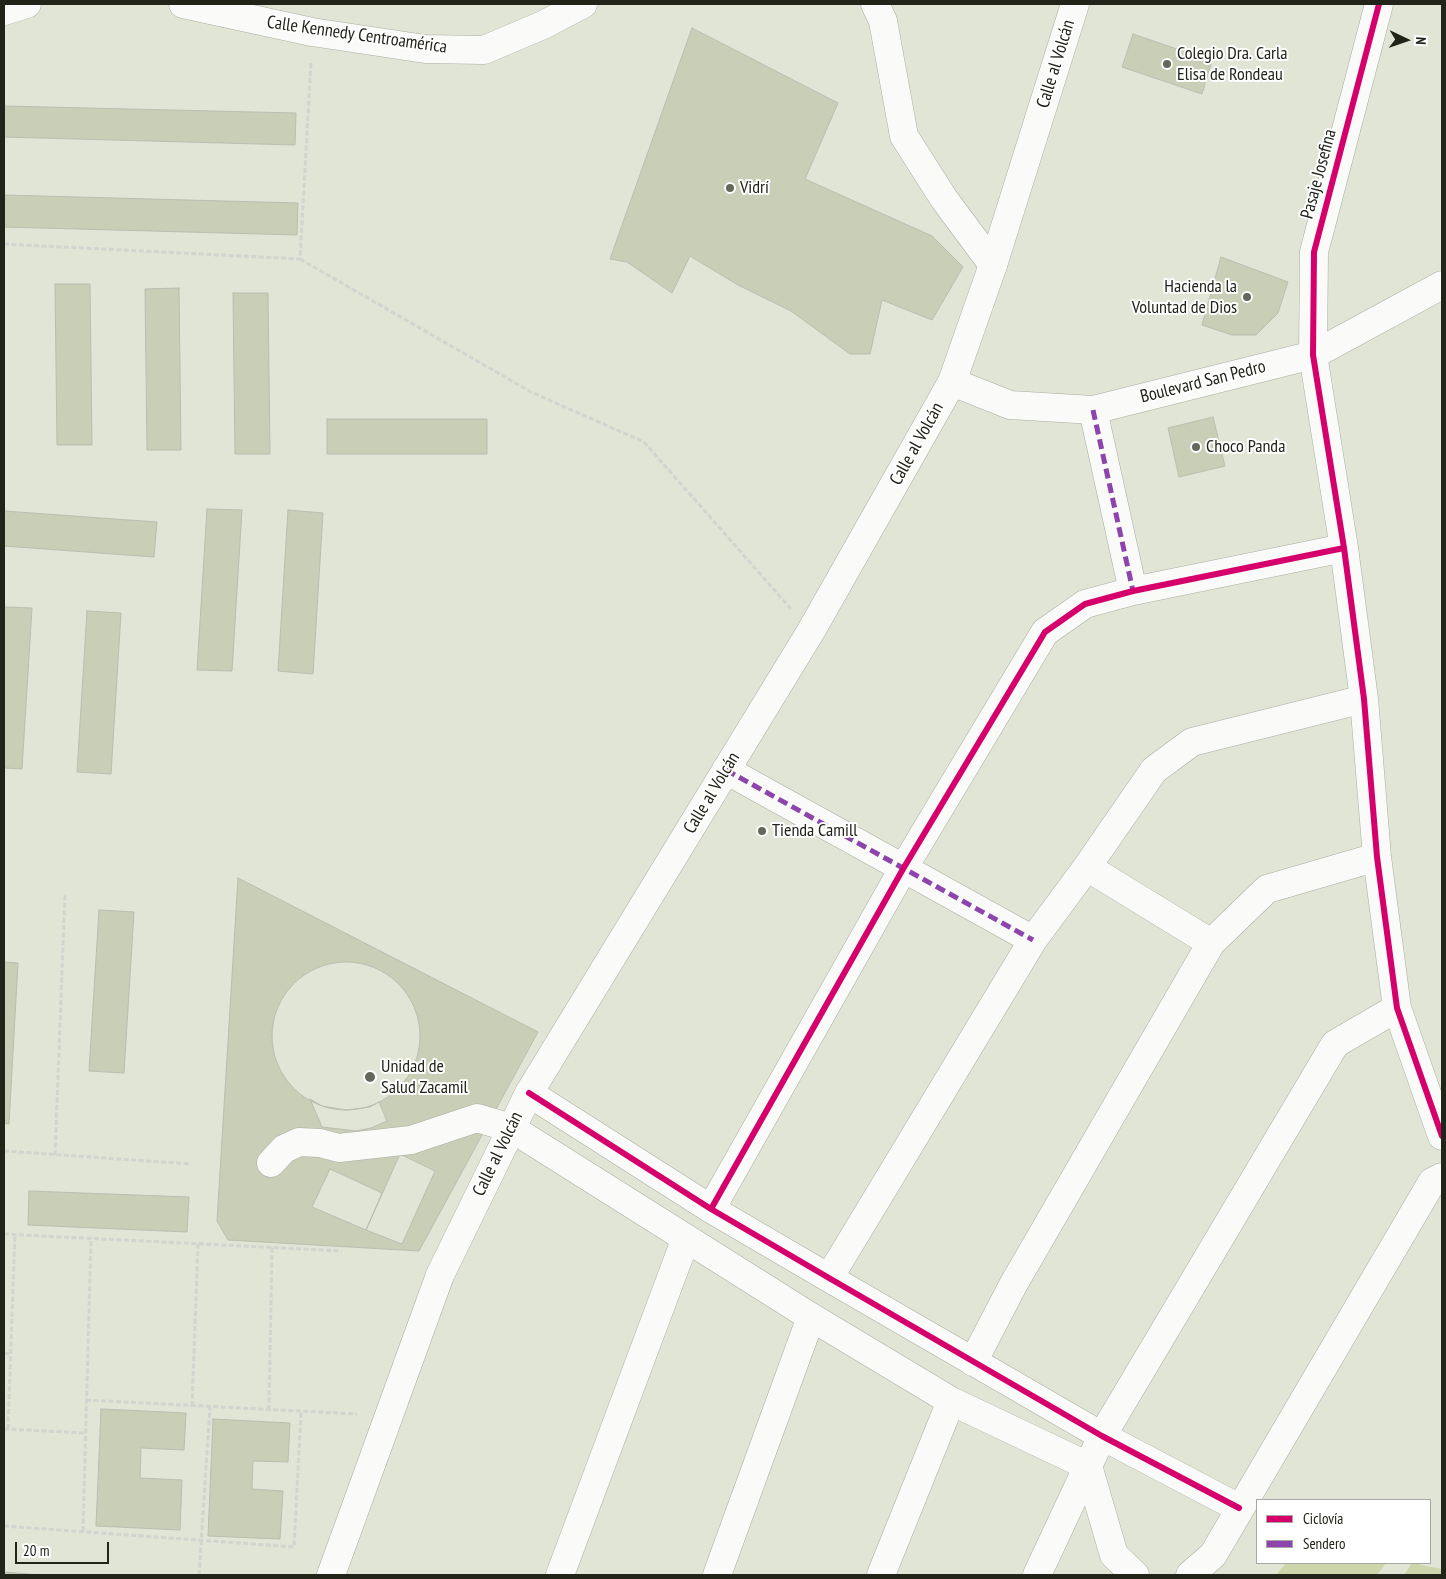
<!DOCTYPE html>
<meta charset="utf-8">
<style>
body{margin:0}
#map{position:relative;width:1446px;height:1579px;overflow:hidden;background:#e0e5d5;font-family:"PT Sans Narrow",sans-serif}
canvas{display:block}
.frame{position:absolute;inset:0;border:5px solid #222419;pointer-events:none}
.legend{position:absolute;left:1256px;top:1499px;width:175px;height:65px;box-sizing:border-box;background:#fff;border:1px solid #a7a7a3;margin:0;padding:6px 9px;list-style:none;font-size:15px;color:#222419}
.legend li{display:flex;align-items:center;gap:10px;height:25px}
.legend b{width:25px;border:1px solid #a7a7a3}
.north{position:absolute;left:1381px;top:15px;width:50px;height:50px;-webkit-text-stroke:4px #fff;paint-order:stroke;rotate:93deg;font-size:14px;font-weight:700;line-height:20px;text-align:center;color:#222419}
.north::after{content:'';display:block;margin:auto;width:18px;height:22px;background:#222419;clip-path:polygon(50% 0,100% 100%,50% 72%,0 100%)}
.scale{position:absolute;left:15px;top:1542px;width:94px;height:22px;box-sizing:border-box;border:2px solid #222419;border-top:0;padding-left:6px;font-size:15px;line-height:18px;white-space:nowrap;color:#222419;-webkit-text-stroke:4px #fff;paint-order:stroke}
</style>
<div id="map">
<canvas width="1446" height="1579"></canvas>
<div class="frame"></div>
<ul class="legend">
<li><b style="height:6px;background:#d6006c"></b>Ciclovía</li>
<li><b style="height:6px;background:#8e44ad"></b>Sendero</li>
</ul>
<div class="north">N</div>
<div class="scale">20 m</div>
</div>
<script>
const g = document.querySelector('canvas').getContext('2d');
g.lineJoin = 'round';
function fillPath(path, color) { g.fillStyle = color; g.fill(path, 'evenodd'); }
const shape = rows => new Path2D(rows.map(r => 'M' + r).join(''));
function stroke(path, color, width, dash) { g.strokeStyle = color; g.lineWidth = width; g.lineCap = dash ? 'butt' : 'round'; g.setLineDash(dash || []); g.stroke(path); }
function drawText(font, color, halo, rows, align = 'center') {
  g.font = font + ' "PT Sans Narrow",sans-serif'; g.lineWidth = 4; g.setLineDash([]); g.textBaseline = 'middle'; g.strokeStyle = halo; g.fillStyle = color; for (const [text, x, y, turn = 0] of rows) {
    g.save(); g.translate(x, y); g.rotate((+turn || 0) * Math.PI / 180); g.textAlign = isNaN(turn) ? turn : align; if (halo) g.strokeText(text, 0, 0); g.fillText(text, 0, 0); g.restore();
  }
}
const green = shape([
 [1286,1563,1386,1563,1377,1575,1276,1575],
 [1412,1563,1442,1569,1442,1575,1404,1575]
]);
const building = shape([
 [692,28,838,103,805,179,932,236,963,267,932,320,882,300,870,354,850,354,791,311,738,285,690,256,672,293,627,262,610,259,692,28],
 [1133,34,1212,61,1202,94,1122,67,1133,34],
 [4,106,296,113,295,145,4,137,4,106],
 [4,195,298,203,297,235,4,227,4,195],
 [1221,257,1288,282,1278,313,1256,335,1232,335,1202,325,1221,257],
 [55,284,90,284,92,445,57,445,55,284],
 [179,288,181,450,147,450,145,289,179,288],
 [233,293,268,293,270,454,235,454,233,293],
 [1213,417,1225,466,1179,477,1168,428,1213,417],
 [327,419,487,419,487,454,327,454,327,419],
 [207,509,242,510,232,671,197,670,207,509],
 [288,510,323,513,313,674,278,671,288,510],
 [4,511,157,522,154,557,4,546,4,511],
 [4,607,32,608,22,769,4,768,4,607],
 [87,611,121,613,111,774,77,772,87,611],
 [238,878,538,1032,419,1251,228,1240,217,1221,238,878],
 [99,910,134,912,124,1073,89,1071,99,910],
 [4,962,18,963,9,1124,4,1123,4,962],
 '272 1036a74 74 0 1 1 148 0a74 74 0 1 1-148 0Z',
 [310,1099,322,1106,346,1110,370,1107,379,1102,387,1121,371,1128,356,1131,322,1127,310,1099],
 [400,1154,435,1171,402,1244,366,1230,400,1154],
 [330,1169,382,1193,366,1230,312,1207,330,1169],
 [29,1191,189,1197,187,1232,28,1225,29,1191],
 [101,1409,186,1413,184,1450,141,1448,140,1478,182,1480,180,1530,96,1526,101,1409],
 [213,1419,290,1423,288,1462,253,1461,252,1489,283,1491,280,1539,208,1536,213,1419],
 [4,1572,41,1575,4,1575,4,1572]
]);
const path = shape([
 [4,244,300,259,311,62],
 [300,259,531,392,644,442,791,609],
 [4,1151,191,1164],
 [55,1155,65,894],
 [4,1234,342,1251],
 [4,1353,11,1354],
 [86,1400,357,1414],
 [192,1406,198,1244],
 [269,1410,272,1247],
 [4,1429,86,1433],
 [8,1429,15,1234],
 [4,1526,294,1547,301,1412],
 [83,1531,91,1238],
 [199,1575,210,1407]
]);
const minor = shape([
 [183,4,312,32,425,49,484,50,543,25,583,4],
 [875,4,883,21,904,136,944,199,993,265],
 [1379,4,1314,252,1313,355,1344,548,1364,699,1377,857,1397,1008,1442,1136],
 [4,11,27,4],
 [952,382,1010,405,1093,410,1313,355,1442,285],
 [1093,410,1133,591],
 [726,770,1033,940],
 [1087,867,1211,943],
 [529,1093,711,1209,829,1278,1102,1436,1239,1508],
 [271,1163,284,1149,299,1142,320,1143,339,1148,411,1140,477,1118,511,1128,811,1317,951,1401,1088,1466,1114,1555,1135,1575],
 [711,1209,903,869,1045,632,1085,604,1133,591,1344,548],
 [829,1278,1033,940,1087,867,1154,770,1192,742,1364,699],
 [973,1362,1013,1285,1211,943,1267,889,1377,857],
 [560,1575,686,1238],
 [717,1575,811,1317],
 [881,1575,951,1401],
 [1037,1575,1102,1436,1335,1044,1397,1008],
 [1190,1575,1213,1555,1432,1182,1442,1177]
]);
const major = shape([
 [331,1575,440,1275,529,1093,811,631,952,382,993,265,1075,4]
]);
const quiet = shape([
 [1093,410,1133,591],
 [726,770,1033,940]
]);
const cycleway = shape([
 [1379,4,1314,252,1313,355,1344,548,1364,699,1377,857,1397,1008,1442,1136],
 [529,1093,711,1209,829,1278,1102,1436,1239,1508],
 [711,1209,903,869,1045,632,1085,604,1133,591,1344,548]
]);
const markers = [
 [1167,64,5,"#64685b"],
 [730,188,5,"#64685b"],
 [1247,297,5,"#64685b"],
 [1196,447,5,"#64685b"],
 [762,831,5,"#64685b"],
 [370,1077,6,"#64685b"]
];
const streetNames = [
 ["Calle Kennedy Centroamérica",357,35,8],
 ["Calle al Volcán",1056,64,-73],
 ["Pasaje Josefina",1319,174,-75],
 ["Boulevard San Pedro",1203,382,-14],
 ["Calle al Volcán",917,444,-61],
 ["Calle al Volcán",712,793,-59],
 ["Calle al Volcán",498,1154,-64]
];
const poiNames = [
 ["Colegio Dra. Carla",1177,54],
 ["Elisa de Rondeau",1177,75],
 ["Vidrí",740,188],
 ["Hacienda la",1237,287,"right"],
 ["Voluntad de Dios",1237,308,"right"],
 ["Choco Panda",1206,447],
 ["Tienda Camill",772,831],
 ["Unidad de",381,1067],
 ["Salud Zacamil",381,1088]
];
fillPath(green, '#cdd6aa');
fillPath(building, '#c9ceb6');
stroke(building, '#babdb1', 1);
stroke(minor, '#aaada1', 29);
stroke(major, '#aaada1', 29);
stroke(path, '#d3d4d0', 3, [5, 2.5]);
stroke(minor, '#fafbf9', 28);
stroke(major, '#fafbf9', 28);
stroke(quiet, '#8e44ad', 5, [10, 5]);
stroke(cycleway, '#d6006c', 6);
for (const [x, y, r, color] of markers) { const dot = new Path2D(); dot.arc(x, y, r, 0, 2 * Math.PI); g.fillStyle = color; g.fill(dot); stroke(dot, '#fff', 2); }
drawText('18px', '#222419', '#fff', streetNames);
drawText('18px', '#222419', '#fff', poiNames, 'left');
</script>
